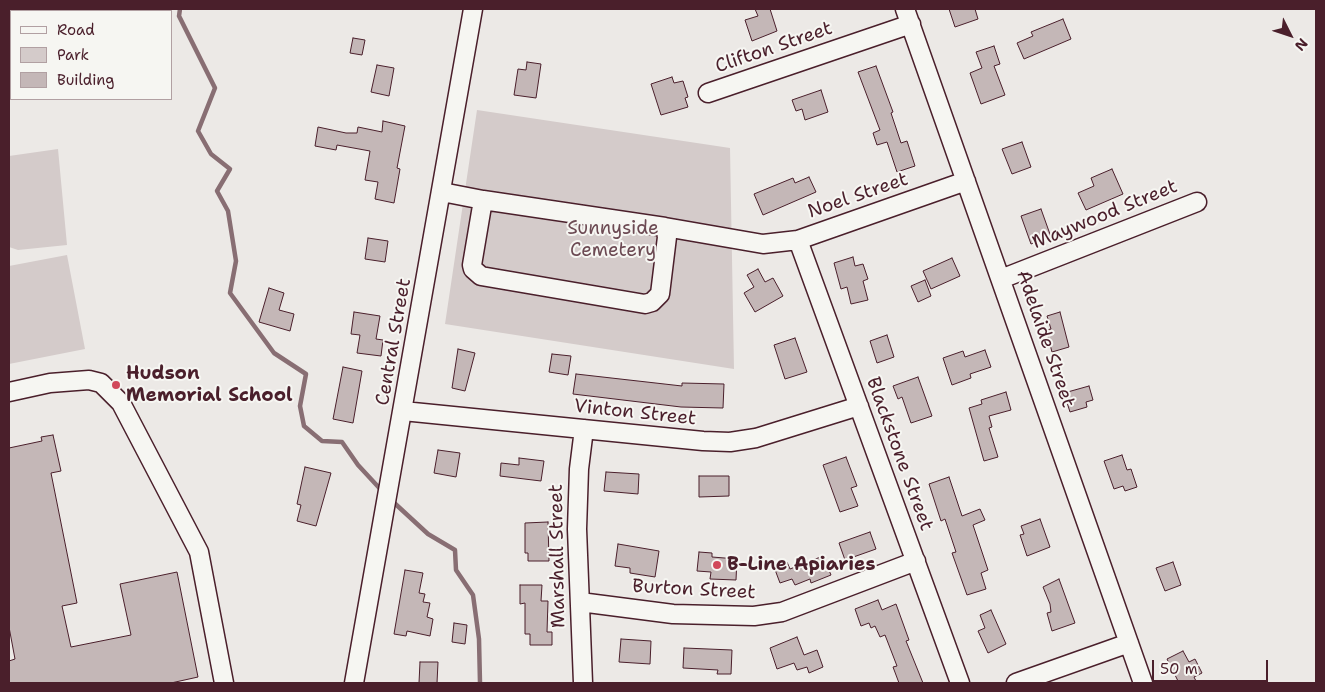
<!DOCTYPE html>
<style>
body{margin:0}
#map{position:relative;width:1325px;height:692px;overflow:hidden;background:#ece9e6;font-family:"Shantell Sans",sans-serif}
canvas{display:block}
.frame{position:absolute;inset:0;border:10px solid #4a1f2b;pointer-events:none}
.legend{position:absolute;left:10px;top:10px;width:162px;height:90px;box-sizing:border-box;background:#f6f6f2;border:1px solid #b1a0a2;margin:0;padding:6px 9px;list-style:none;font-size:15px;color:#4a1f2b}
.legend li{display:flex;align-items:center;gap:10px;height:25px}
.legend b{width:25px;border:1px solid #b1a0a2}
.north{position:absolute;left:1265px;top:10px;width:50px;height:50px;-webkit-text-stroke:4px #f6f6f2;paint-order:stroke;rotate:131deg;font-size:14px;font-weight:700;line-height:20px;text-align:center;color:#4a1f2b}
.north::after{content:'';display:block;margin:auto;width:18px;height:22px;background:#4a1f2b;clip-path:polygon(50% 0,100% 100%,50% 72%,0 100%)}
.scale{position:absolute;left:1152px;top:660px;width:116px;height:22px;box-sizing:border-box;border:2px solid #4a1f2b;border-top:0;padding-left:6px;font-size:15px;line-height:18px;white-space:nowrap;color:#4a1f2b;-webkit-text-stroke:4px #f6f6f2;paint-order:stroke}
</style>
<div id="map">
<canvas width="1325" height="692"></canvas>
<div class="frame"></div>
<ul class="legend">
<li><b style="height:6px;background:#f6f6f2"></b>Road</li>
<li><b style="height:14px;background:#d4cbca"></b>Park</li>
<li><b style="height:14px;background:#c4b7b7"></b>Building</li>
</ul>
<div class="north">N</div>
<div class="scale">50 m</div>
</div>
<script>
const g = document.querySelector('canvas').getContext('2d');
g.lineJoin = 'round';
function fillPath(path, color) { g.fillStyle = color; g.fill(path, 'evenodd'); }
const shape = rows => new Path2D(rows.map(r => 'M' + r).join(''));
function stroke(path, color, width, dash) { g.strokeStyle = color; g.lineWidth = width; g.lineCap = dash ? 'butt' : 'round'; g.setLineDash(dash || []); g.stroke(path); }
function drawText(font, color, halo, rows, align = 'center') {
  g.font = font + ' "Shantell Sans",sans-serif'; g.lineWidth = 4; g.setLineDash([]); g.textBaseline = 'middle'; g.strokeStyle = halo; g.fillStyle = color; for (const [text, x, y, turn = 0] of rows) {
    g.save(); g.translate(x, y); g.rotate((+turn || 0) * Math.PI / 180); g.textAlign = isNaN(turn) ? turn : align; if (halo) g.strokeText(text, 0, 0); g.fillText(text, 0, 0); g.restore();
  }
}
const green = shape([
 [477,110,730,148,734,369,445,324],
 [58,149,67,245,18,250,9,247,9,156],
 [67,255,85,349,9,364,9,266]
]);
const stream = shape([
 [180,9,179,16,215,88,198,131,211,154,230,169,217,191,228,211,236,261,230,293,274,353,306,374,300,406,304,426,322,441,342,442,358,465,383,492],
 [390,499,428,534,455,550,456,570,473,595,479,639,480,683]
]);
const building = shape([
 [755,9,770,9,777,31,752,41,745,20,758,16,755,9],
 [949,9,975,9,978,19,955,27,949,9],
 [1063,19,1071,39,1024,59,1017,43,1033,36,1031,32,1063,19],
 [353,38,365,40,362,55,350,53,353,38],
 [994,46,1000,64,994,66,1005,95,981,104,970,73,982,68,976,52,994,46],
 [527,62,541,64,536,98,514,95,518,69,526,70,527,62],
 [377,65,394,68,389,96,371,92,377,65],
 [876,66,893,112,891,113,901,143,907,141,915,166,897,172,887,142,877,145,873,133,880,130,858,72,876,66],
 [672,77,674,83,683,81,688,97,685,98,688,107,661,115,651,84,672,77],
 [821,90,828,112,805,120,802,109,796,111,792,100,821,90],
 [383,121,405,126,397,168,400,169,394,203,375,199,378,182,365,180,370,151,337,145,336,150,315,146,318,127,346,133,357,133,358,127,382,132,383,121],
 [1022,142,1031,167,1012,174,1002,149,1022,142],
 [1112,169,1123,194,1086,210,1078,193,1094,186,1091,178,1112,169],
 [809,177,816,192,763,215,754,194,793,178,795,183,809,177],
 [1041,209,1051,237,1031,244,1021,216,1041,209],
 [368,238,388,241,385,262,365,259,368,238],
 [853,257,855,266,863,264,868,279,863,281,868,300,851,304,847,287,841,289,834,263,853,257],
 [952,258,960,276,931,289,923,271,952,258],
 [758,269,765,282,773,278,783,296,755,312,744,293,754,287,747,275,758,269],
 [925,280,931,296,918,302,911,286,925,280],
 [269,288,284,293,279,310,294,314,290,331,259,322,269,288],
 [354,312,380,316,376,339,383,340,381,356,357,353,360,335,351,334,354,312],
 [1060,312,1069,347,1052,352,1046,330,1051,329,1047,316,1060,312],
 [887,335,894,357,877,363,870,341,887,335],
 [795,338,807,372,785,379,774,345,795,338],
 [458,349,475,353,465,391,452,388,458,349],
 [985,350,991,367,970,374,971,378,952,385,943,358,963,351,965,357,985,350],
 [552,354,571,356,568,375,549,372,552,354],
 [343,367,362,371,353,423,333,419,343,367],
 [576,374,682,386,682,383,724,384,723,408,681,407,573,394,576,374],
 [918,377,932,416,911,423,902,397,898,399,893,386,918,377],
 [1089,386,1093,400,1086,402,1087,407,1070,412,1064,393,1089,386],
 [1006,392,1011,410,989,416,992,427,989,428,998,457,984,461,969,408,982,404,981,400,1006,392],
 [53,435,61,471,51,473,77,603,62,606,71,647,131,635,120,584,177,572,198,677,171,683,9,683,9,661,15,659,9,627,9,448,42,441,41,437,53,435],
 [438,450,460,453,456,477,434,473,438,450],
 [1122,455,1127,470,1131,469,1137,487,1125,491,1123,486,1114,489,1104,461,1122,455],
 [846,457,857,486,851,488,858,506,840,512,823,465,846,457],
 [519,458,544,461,541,481,500,476,501,463,519,465,519,458],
 [305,467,331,473,316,526,297,521,301,505,297,504,305,467],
 [606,472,639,474,638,494,604,491,606,472],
 [699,476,729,476,729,496,699,497,699,476],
 [949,477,962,516,980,509,985,520,973,525,988,570,981,573,986,589,967,595,952,553,956,552,945,519,941,521,929,484,949,477],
 [1040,519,1050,547,1027,556,1020,535,1024,534,1021,526,1040,519],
 [548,522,549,561,528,561,528,553,525,553,525,523,548,522],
 [870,532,876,549,845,560,839,543,870,532],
 [618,544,659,551,655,577,630,573,630,568,615,566,618,544],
 [699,552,712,553,712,557,737,559,736,580,710,579,711,572,697,571,699,552],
 [823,556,831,575,811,583,810,579,795,585,792,579,780,583,774,567,787,562,790,569,823,556],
 [1173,562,1181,585,1165,591,1156,568,1173,562],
 [405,570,423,573,419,593,425,594,423,602,430,603,427,617,433,619,430,636,407,631,406,636,394,634,405,570],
 [1059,579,1075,623,1052,631,1047,613,1051,612,1050,604,1043,587,1059,579],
 [520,585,542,585,541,601,548,601,547,632,552,632,552,645,530,645,530,634,525,634,525,603,520,604,520,585],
 [878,600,882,610,896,604,909,640,906,641,923,683,899,683,893,667,897,666,885,635,880,637,875,626,871,628,869,623,861,626,855,609,878,600],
 [991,610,1006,644,988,653,978,631,985,628,980,615,991,610],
 [454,623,467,625,465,644,452,642,454,623],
 [797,637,804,655,817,650,823,667,809,673,807,667,797,670,794,663,777,669,770,648,797,637],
 [621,639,651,641,650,664,619,662,621,639],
 [684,648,732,650,731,674,717,674,718,670,683,668,684,648],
 [1183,651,1189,662,1195,659,1202,673,1194,677,1197,683,1179,683,1167,659,1183,651],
 [420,662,438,662,437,683,419,683,420,662]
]);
const minor = shape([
 [905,9,1143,683],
 [708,93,911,24],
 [442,192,483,200],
 [665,227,667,237,660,294,652,302,645,304,481,276,473,269,472,265,483,200,665,227,763,244,798,240,966,181],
 [798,240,960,683],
 [1001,279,1197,202],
 [9,392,50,383,89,380,101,383,121,403,199,552,224,683],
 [403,411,703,441,730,442,756,438,859,406],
 [580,602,673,614,754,616,782,612,916,561],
 [354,683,473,9],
 [583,683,577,529,579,469,584,429],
 [1016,683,1129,643]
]);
const markers = [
 [116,385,5,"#d1495b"],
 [717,565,5,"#d1495b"]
];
const streetNames = [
 ["Clifton Street",774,48,-19],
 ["Noel Street",858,196,-19],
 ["Maywood Street",1105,215,-22],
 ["Adelaide Street",1045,339,71],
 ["Central Street",394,342,-80],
 ["Vinton Street",635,413,6],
 ["Blackstone Street",899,454,70],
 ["Marshall Street",558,556,-91],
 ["Burton Street",694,590,3]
];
const parkNames = [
 ["Sunnyside",613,229],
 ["Cemetery",613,251]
];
const poiNames = [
 ["Hudson",126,374],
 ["Memorial School",126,396],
 ["B-Line Apiaries",727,565]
];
fillPath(green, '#d4cbca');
stroke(stream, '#886e73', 4.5);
fillPath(building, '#c4b7b7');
stroke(building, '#4a1f2b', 1);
stroke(minor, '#4a1f2b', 21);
stroke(minor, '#f6f6f2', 18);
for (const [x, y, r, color] of markers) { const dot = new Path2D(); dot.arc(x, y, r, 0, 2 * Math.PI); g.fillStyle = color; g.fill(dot); stroke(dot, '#f6f6f2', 2); }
drawText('19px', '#4a1f2b', '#f6f6f2', streetNames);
drawText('19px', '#6c4a53', '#f6f6f2', parkNames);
drawText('bold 19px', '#4a1f2b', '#f6f6f2', poiNames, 'left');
</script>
